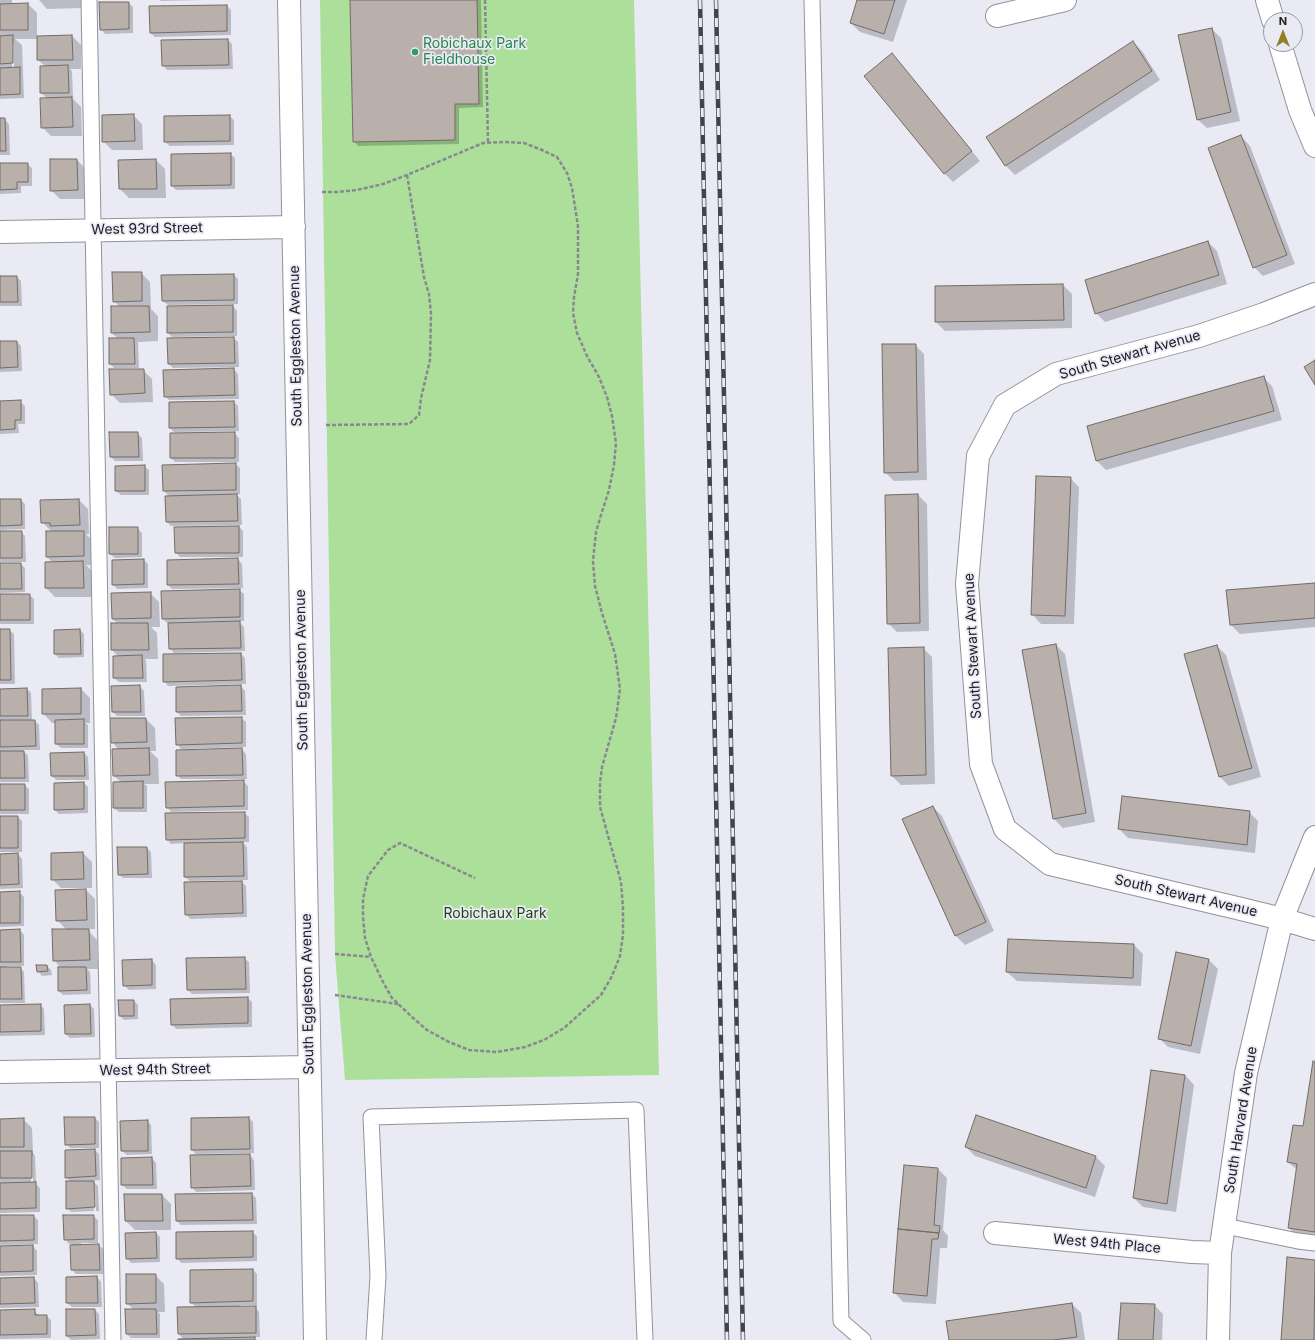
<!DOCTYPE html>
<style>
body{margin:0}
#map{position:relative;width:1315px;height:1340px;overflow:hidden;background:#e9eaf4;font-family:Inter,sans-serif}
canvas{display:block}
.north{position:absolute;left:1263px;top:12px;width:40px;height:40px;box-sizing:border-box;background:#e9eaf4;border:1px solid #999aa1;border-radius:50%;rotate:0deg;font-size:11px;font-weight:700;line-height:16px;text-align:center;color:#202125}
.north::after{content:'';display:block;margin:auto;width:14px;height:18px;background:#927f26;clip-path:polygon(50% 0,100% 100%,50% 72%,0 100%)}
</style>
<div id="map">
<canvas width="1315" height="1340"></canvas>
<div class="north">N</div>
</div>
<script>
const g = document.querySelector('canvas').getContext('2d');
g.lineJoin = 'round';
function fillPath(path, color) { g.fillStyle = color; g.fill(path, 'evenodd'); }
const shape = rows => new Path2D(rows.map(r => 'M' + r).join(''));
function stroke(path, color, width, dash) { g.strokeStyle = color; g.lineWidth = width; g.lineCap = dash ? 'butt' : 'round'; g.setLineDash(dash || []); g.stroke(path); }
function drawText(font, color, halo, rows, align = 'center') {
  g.font = font + ' Inter,sans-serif'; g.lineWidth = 3.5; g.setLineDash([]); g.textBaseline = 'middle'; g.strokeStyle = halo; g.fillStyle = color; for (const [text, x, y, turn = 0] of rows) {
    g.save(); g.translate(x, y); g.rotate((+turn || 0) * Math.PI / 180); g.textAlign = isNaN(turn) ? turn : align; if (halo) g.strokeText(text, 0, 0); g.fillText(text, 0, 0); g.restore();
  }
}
const green = shape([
 [320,0,634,0,659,1075,345,1080,335,954]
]);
const shadow = shape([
 [0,0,12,0,12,4,28,4,37,13,37,37,72,36,81,45,81,69,70,69,72,71,73,97,71,97,81,107,82,136,51,136,42,127,47,98,41,93,46,67,38,60,38,39,15,39,22,45,24,98,0,99],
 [12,44,14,44,14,68,12,68],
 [39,0,83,0,83,8,47,9],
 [160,0,205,0,161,1],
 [351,0,481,0,483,107,459,108,459,144,358,146,354,141],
 [858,0,907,0,893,42,860,32,851,23],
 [128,3,133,7,133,33,105,34,101,29],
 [227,6,231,10,231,35,155,37,151,33],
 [1212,29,1221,38,1240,121,1207,128,1197,119],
 [228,40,232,44,233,69,167,70,163,65],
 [1133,42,1142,51,1160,80,1015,175,1006,166,987,137],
 [892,55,901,64,980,161,953,182,944,173],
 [133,115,142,124,143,150,112,150,103,141],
 [229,116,234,120,234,145,170,146,165,142],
 [0,119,4,119,9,124,10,155,0,155],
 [1241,136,1250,146,1295,264,1263,276,1254,267],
 [230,154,235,158,235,189,176,190,172,186],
 [51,160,77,160,86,169,87,199,60,199,51,190],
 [156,160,165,169,166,198,129,198,120,189],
 [0,164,27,164,32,168,32,186,21,186,21,193,0,194],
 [1208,242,1217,251,1227,284,1105,322,1096,313],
 [141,273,150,282,151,309,158,316,158,341,138,342,139,368,114,368,110,364,118,339,112,333,112,307,120,307,114,301],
 [234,275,238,279,238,304,168,305,163,301],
 [0,277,17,277,21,281,22,306,0,306],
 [1063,285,1072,294,1072,328,945,331,936,322],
 [233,306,237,311,237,336,172,337,168,333],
 [234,338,238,342,239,367,173,368,169,364],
 [0,342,17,342,21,346,22,371,0,372],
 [915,345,924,354,927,480,894,481,885,472],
 [234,369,238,374,239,399,169,400,165,396,164,371],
 [143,370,152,379,153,402,120,403,111,394],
 [1263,377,1272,386,1282,420,1106,470,1097,461,1088,427],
 [20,401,25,406,25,424,18,424,19,433,0,434,0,402],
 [234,402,238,406,239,431,174,432,170,428,170,403],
 [137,433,142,438,143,461,115,461,111,457],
 [234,433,239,438,239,462,175,462,171,458],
 [235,464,240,468,240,494,236,494,241,499,242,525,171,526,167,522,169,496,164,491],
 [144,466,149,470,149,495,121,495,116,491],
 [1070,478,1079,487,1074,624,1041,624,1032,614],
 [918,495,927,504,929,631,897,632,888,623],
 [0,500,21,500,25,504,25,529,0,530],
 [79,500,88,509,89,534,86,534,93,541,93,565,86,565,92,571,93,597,55,597,46,588,53,563,47,557,52,532,42,522],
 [239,527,243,531,243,557,180,557,176,553],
 [137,528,142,533,142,557,115,558,110,554],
 [0,532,21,532,25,536,26,562,0,562],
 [238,559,242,564,243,588,172,589,168,585],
 [144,560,148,564,148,588,117,589,113,584],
 [0,564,21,564,25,568,25,592,0,593],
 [1315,584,1315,627,1240,634,1231,625],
 [239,590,244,594,244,621,238,621,244,627,245,651,174,653,170,648,169,623,167,623,163,619],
 [150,593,159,602,160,627,151,627,157,633,158,659,145,659,146,660,147,682,119,682,114,678,119,657,112,650,118,624,113,619],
 [0,595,29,595,34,599,34,624,0,624],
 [0,630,9,630,14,634,15,684,0,684],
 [80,630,84,634,84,657,59,658,55,654],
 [1056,645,1065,654,1095,822,1063,828,1054,819],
 [1217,646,1226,655,1261,777,1229,786,1220,777,1185,655],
 [923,648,932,657,935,784,901,785,892,776],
 [241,654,245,658,246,684,168,686,164,681],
 [140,686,144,691,145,716,117,716,113,712,112,687],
 [241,686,245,691,246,715,181,716,177,712],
 [27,689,31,693,32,721,35,721,39,725,40,750,23,750,28,756,29,782,0,782,0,690],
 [81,689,90,698,90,723,85,723,88,725,88,748,61,748,56,744,56,723,52,723,43,713],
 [241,718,246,722,246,747,181,749,177,744],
 [111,719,146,719,155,728,156,751,150,751,158,759,159,784,144,784,147,786,147,812,119,812,114,808,121,782,114,776,119,750,112,742],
 [242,749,246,754,247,779,181,779,177,775],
 [84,753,88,757,89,780,56,780,52,776],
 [243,781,248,786,248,810,171,812,167,807],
 [84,783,88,787,88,813,59,814,55,810],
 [0,785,24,785,29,789,29,814,0,814],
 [933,807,942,816,994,931,965,945,956,936,904,820],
 [1249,812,1258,821,1255,853,1128,838,1119,829],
 [244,813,249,817,249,842,242,842,247,847,248,880,190,881,185,877,185,843,171,844,167,839],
 [0,817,18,817,22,821,22,852,0,852],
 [147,848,151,852,152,878,123,878,118,874],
 [83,853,92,862,92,888,61,888,52,879],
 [18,854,22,859,23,888,0,889,0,855],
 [242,882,246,886,247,917,190,919,186,914],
 [86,890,95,899,95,929,87,929,97,940,98,969,87,969,90,972,91,994,63,995,59,991,61,968,54,960,67,930,57,920],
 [19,892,24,897,24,926,0,927,0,893],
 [20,930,24,935,24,966,7,966,8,968,20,968,24,972,25,1003,0,1003,0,931],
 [1009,940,1134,945,1143,954,1141,986,1017,981,1007,972],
 [1176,953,1209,960,1218,969,1200,1054,1168,1047,1159,1038],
 [244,958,249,962,250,993,192,994,188,990],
 [152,960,156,965,156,989,129,990,124,985],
 [47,966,51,970,52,975,42,976,38,971],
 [248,998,252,1002,252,1027,176,1029,172,1024],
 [134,1001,138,1005,138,1019,124,1020,120,1016],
 [40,1005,44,1009,45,1035,0,1036,0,1006],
 [90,1005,94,1009,95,1037,70,1038,66,1034],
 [1315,1063,1315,1239,1298,1237,1289,1228,1297,1170,1288,1162,1304,1127],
 [1185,1075,1194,1085,1176,1212,1143,1207,1134,1198],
 [976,1116,1096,1157,1105,1166,1095,1197,975,1156,966,1147],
 [95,1118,99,1122,99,1148,70,1148,66,1144],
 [249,1118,253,1122,254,1153,196,1154,192,1150],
 [23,1119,32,1128,33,1153,35,1156,36,1182,34,1182,40,1188,40,1212,0,1213,0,1120],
 [31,1156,33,1156,33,1183,31,1183],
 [147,1121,151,1125,152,1154,127,1155,122,1151],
 [95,1150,99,1154,100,1180,92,1181,98,1186,99,1211,96,1211,95,1185,93,1185,94,1211,71,1212,67,1208,71,1182,66,1177],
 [250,1155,254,1160,255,1190,196,1192,192,1187],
 [152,1158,156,1163,157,1189,127,1189,122,1185],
 [905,1166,938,1169,947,1178,943,1230,948,1236,947,1248,940,1248,936,1304,903,1302,894,1292],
 [252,1194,256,1198,257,1224,181,1225,177,1221,176,1195],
 [125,1195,162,1195,171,1204,171,1230,135,1230,126,1221],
 [0,1216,33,1216,38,1220,38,1244,0,1245],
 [93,1216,98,1220,98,1243,81,1243,81,1245,99,1245,103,1249,103,1274,76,1274,72,1270,71,1244,69,1244,65,1239],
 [252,1232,257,1236,257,1261,181,1263,177,1258],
 [156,1233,160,1237,160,1262,131,1263,127,1258],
 [33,1246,37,1251,37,1275,0,1276,0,1247],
 [1288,1258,1315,1261,1315,1340,1282,1340],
 [253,1270,257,1274,257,1305,240,1305,240,1307,255,1307,259,1312,260,1337,254,1337,257,1340,179,1340,184,1340,179,1334,197,1308,191,1302],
 [155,1275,164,1284,165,1312,158,1312,160,1314,160,1338,131,1338,127,1334,134,1310,127,1303],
 [97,1277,101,1282,102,1307,72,1307,67,1303,67,1278],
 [34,1278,38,1283,39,1307,0,1308,0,1279],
 [1072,1304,1081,1313,1085,1340,950,1340],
 [1154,1305,1163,1314,1162,1340,1119,1340],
 [34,1310,39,1316,46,1316,51,1320,51,1338,0,1339,0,1311],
 [67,1310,95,1310,99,1314,100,1339,71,1340,67,1336]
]);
const building = shape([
 [350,0,477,0,479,104,455,104,455,140,353,142,350,0],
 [857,0,895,0,884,34,850,23,857,0],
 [99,2,129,2,129,29,100,30,99,2],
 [28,3,28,30,0,30,0,4,28,3],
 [227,5,227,31,150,33,149,6,227,5],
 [1212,28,1231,112,1197,120,1178,35,1212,28],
 [13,35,13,63,0,64,0,36,13,35],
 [72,35,73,60,37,60,37,36,72,35],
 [228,39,229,65,162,66,161,40,228,39],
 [1133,41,1152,71,1005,166,986,137,1133,41],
 [892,53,972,151,944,174,864,76,892,53],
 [68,65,69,93,40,93,40,66,68,65],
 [20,67,20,94,0,95,0,68,20,67],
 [72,97,73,127,41,128,40,98,72,97],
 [134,114,135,141,102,142,102,115,134,114],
 [230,115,230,141,164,142,164,116,230,115],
 [0,118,5,118,6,151,0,151,0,118],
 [1241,135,1287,255,1253,268,1208,148,1241,135],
 [231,153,231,185,171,186,171,154,231,153],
 [50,159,77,159,78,190,50,191,50,159],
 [156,159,157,189,119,189,118,160,156,159],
 [0,163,28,163,28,182,17,182,17,189,0,190,0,163],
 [1208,241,1219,275,1095,314,1085,280,1208,241],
 [112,272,142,272,142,301,113,302,112,272],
 [234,274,234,300,162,301,161,275,234,274],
 [0,276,17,276,18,302,0,302,0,276],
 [1063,284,1064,320,935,322,935,286,1063,284],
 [233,305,233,332,167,333,167,306,233,305],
 [111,306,149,306,150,332,111,333,111,306],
 [234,337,235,363,168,364,167,338,234,337],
 [109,338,134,338,135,364,109,364,109,338],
 [0,341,17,341,18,367,0,368,0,341],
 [882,344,916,344,918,472,884,473,882,344],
 [1315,360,1315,385,1304,367,1315,360],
 [234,368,235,395,164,397,163,370,234,368],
 [109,369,144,369,145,393,110,395,109,369],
 [1264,376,1274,411,1096,461,1087,426,1264,376],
 [21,400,21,420,15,420,15,429,0,430,0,401,21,400],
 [234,401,235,427,169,428,169,402,234,401],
 [109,432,138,432,139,457,110,457,109,432],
 [235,432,235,458,170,458,170,433,235,432],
 [236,463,236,490,163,491,162,465,236,463],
 [145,465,145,491,115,491,115,466,145,465],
 [1036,476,1071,477,1065,616,1031,615,1036,476],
 [237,494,238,521,166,522,165,496,237,494],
 [918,494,920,623,887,624,885,495,918,494],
 [0,499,21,499,22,525,0,526,0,499],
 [79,499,80,525,50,526,50,523,41,523,40,500,79,499],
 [239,526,239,553,175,553,174,527,239,526],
 [109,527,138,527,138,554,109,554,109,527],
 [0,531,22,531,22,558,0,558,0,531],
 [46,531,84,531,84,556,46,557,46,531],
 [238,558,239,584,167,585,167,560,238,558],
 [144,559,144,584,112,585,112,560,144,559],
 [83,561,84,588,45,588,45,562,83,561],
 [0,563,21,563,22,589,0,589,0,563],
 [1315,583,1315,618,1230,625,1226,590,1315,583],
 [240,589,240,617,162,619,161,591,240,589],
 [151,592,151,618,112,619,111,593,151,592],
 [0,594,30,594,30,620,0,620,0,594],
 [240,621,241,648,169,649,168,623,240,621],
 [111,623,148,623,149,650,111,650,111,623],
 [0,629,10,629,11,680,0,680,0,629],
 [80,629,81,654,54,654,54,630,80,629],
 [1056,644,1086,813,1053,819,1022,650,1056,644],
 [1217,645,1252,768,1219,777,1184,654,1217,645],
 [924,647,926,775,891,776,888,648,924,647],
 [241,653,242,680,163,682,163,654,241,653],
 [142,655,143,678,113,678,113,656,142,655],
 [140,685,141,712,112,712,111,686,140,685],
 [241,685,242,711,176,712,176,687,241,685],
 [27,688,28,716,0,716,0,689,27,688],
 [81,688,81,714,42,714,42,689,81,688],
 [242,717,242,743,176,745,175,718,242,717],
 [110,718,146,718,147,742,111,743,110,718],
 [84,719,84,744,55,744,55,720,84,719],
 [0,720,35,720,36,746,0,747,0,720],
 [149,748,150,775,113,776,112,749,149,748],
 [242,748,243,775,176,776,176,750,242,748],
 [0,751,24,751,25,778,0,778,0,751],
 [84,752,85,776,51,776,50,753,84,752],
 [244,780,244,806,166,808,165,782,244,780],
 [143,781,143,808,113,808,113,782,143,781],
 [84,782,84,809,54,810,54,783,84,782],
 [0,784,25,784,25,810,0,810,0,784],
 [1122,796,1250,811,1247,845,1118,829,1122,796],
 [933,806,986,922,955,936,902,819,933,806],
 [245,812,245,838,166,840,165,813,245,812],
 [0,816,18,816,18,848,0,848,0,816],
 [243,842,244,876,184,877,184,843,243,842],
 [117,847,147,847,148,874,118,875,117,847],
 [83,852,84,879,51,880,51,853,83,852],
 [18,853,19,884,0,885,0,854,18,853],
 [242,881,243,913,185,915,184,882,242,881],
 [86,889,87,920,56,921,55,890,86,889],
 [20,891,20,923,0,923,0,892,20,891],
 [20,929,21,962,0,962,0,930,20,929],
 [52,929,89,929,90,960,53,961,52,929],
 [1008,939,1134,944,1133,978,1006,972,1008,939],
 [1176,952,1209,959,1191,1046,1158,1039,1176,952],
 [245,957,246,989,187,990,186,958,245,957],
 [152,959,152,985,123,986,122,960,152,959],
 [36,965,47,965,48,971,37,972,36,965],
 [0,967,21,967,22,999,0,999,0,967],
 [58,967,86,967,87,990,58,991,58,967],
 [248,997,248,1023,171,1025,170,999,248,997],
 [118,1000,134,1000,134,1016,119,1016,118,1000],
 [41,1004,41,1031,0,1032,0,1005,41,1004],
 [90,1004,91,1034,65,1034,64,1005,90,1004],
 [1313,1061,1315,1062,1315,1232,1288,1228,1297,1164,1287,1162,1293,1125,1303,1126,1313,1061],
 [1151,1070,1185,1075,1167,1204,1133,1198,1151,1070],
 [976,1115,1096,1156,1086,1188,965,1147,976,1115],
 [64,1117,95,1117,95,1144,65,1145,64,1117],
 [249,1117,250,1149,191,1150,191,1118,249,1117],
 [24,1118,24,1147,0,1147,0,1119,24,1118],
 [148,1120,148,1151,121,1151,120,1121,148,1120],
 [95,1149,96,1176,65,1178,65,1150,95,1149],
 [0,1151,32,1151,32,1178,0,1178,0,1151],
 [250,1154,251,1186,191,1188,190,1155,250,1154],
 [152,1157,153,1185,121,1185,121,1158,152,1157],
 [904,1165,938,1168,934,1225,940,1226,939,1233,898,1229,904,1165],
 [66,1181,94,1181,95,1207,66,1209,66,1181],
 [36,1182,36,1208,0,1209,0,1183,36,1182],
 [252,1193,253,1220,176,1221,175,1194,252,1193],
 [124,1194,162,1194,163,1221,125,1221,124,1194],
 [0,1215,34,1215,34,1240,0,1241,0,1215],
 [63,1215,94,1215,94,1239,64,1240,63,1215],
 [898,1229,939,1233,938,1239,932,1239,927,1296,893,1293,898,1229],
 [253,1231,253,1257,176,1259,176,1232,253,1231],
 [156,1232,157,1258,126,1259,125,1233,156,1232],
 [99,1244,100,1270,71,1270,70,1245,99,1244],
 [33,1245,33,1271,0,1272,0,1246,33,1245],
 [1287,1257,1315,1260,1314,1340,1281,1340,1287,1257],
 [253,1269,253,1301,190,1303,190,1270,253,1269],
 [126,1274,156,1274,156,1303,126,1304,126,1274],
 [97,1276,98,1303,66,1303,66,1277,97,1276],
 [34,1277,35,1303,0,1304,0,1278,34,1277],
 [1072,1303,1077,1337,1053,1340,949,1340,946,1321,1072,1303],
 [1121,1303,1155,1304,1153,1340,1118,1340,1121,1303],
 [256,1306,256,1333,178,1334,177,1307,256,1306],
 [35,1309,35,1315,47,1315,47,1334,0,1335,0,1310,35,1309],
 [66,1309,95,1309,96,1335,66,1336,66,1309],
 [125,1309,156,1309,157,1334,126,1334,125,1309],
 [255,1337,255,1340,178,1340,178,1339,255,1337]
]);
const path = shape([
 [485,0,488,143],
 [322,192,337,192,357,190,383,184,407,175,483,143,504,142,524,143,542,150,557,157,567,173,572,188,578,226,578,274,574,297,573,313,577,333,587,356,599,377,607,397,612,416,616,443,614,465,609,490,601,515,596,532,593,561,595,586,602,613,615,654,620,689,616,718,602,767,600,783,600,807,621,882,623,908,623,935,620,956,612,976,601,995,564,1028,544,1040,525,1047,497,1052,469,1050,449,1042,427,1030,412,1017,392,998,383,982,371,957,365,938,363,917,363,899,368,876,388,850,400,843,475,878],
 [326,425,409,424,419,415,421,398,430,360,431,314,429,294,424,277,407,175],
 [335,954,371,957],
 [335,995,398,1004]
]);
const service = shape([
 [89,0,113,1340],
 [812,0,841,1321,863,1340],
 [1225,1226,1298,1241,1315,1243],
 [374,1340,378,1276,371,1117,636,1110,645,1340]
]);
const minor = shape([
 [289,0,315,1340],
 [1267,0,1273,20],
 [997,16,1065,0],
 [1280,44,1300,110,1315,146],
 [0,232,294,227],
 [1315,294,1264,314,1199,336,1056,374,1005,405,978,456,967,584,981,764,1005,829,1050,864,1237,908,1282,919,1315,929],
 [0,1072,309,1067],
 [995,1233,1192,1252,1220,1253],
 [1218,1340,1220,1253,1246,1073,1282,919,1315,837]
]);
const rail = shape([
 [700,0,727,1340],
 [716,0,743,1340]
]);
const markers = [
 [415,52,4,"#2e9e5b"]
];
const leisureNames = [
 ["Robichaux Park",423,44],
 ["Fieldhouse",423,60]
];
const streetNames = [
 ["West 93rd Street",147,229,-1],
 ["South Eggleston Avenue",296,346,-91],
 ["South Stewart Avenue",1130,355,-16],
 ["South Stewart Avenue",973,646,-93],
 ["South Eggleston Avenue",302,670,-91],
 ["South Stewart Avenue",1186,896,13],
 ["South Eggleston Avenue",308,994,-91],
 ["West 94th Street",155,1070,-1],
 ["South Harvard Avenue",1241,1120,-81],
 ["West 94th Place",1107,1244,5]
];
const parkNames = [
 ["Robichaux Park",495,914]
];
fillPath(green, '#acdf9a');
fillPath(shadow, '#0003');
fillPath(building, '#bab0ab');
stroke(building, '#746b65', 1);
stroke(service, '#91929c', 17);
stroke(minor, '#91929c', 24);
stroke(path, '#888990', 2.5, [4, 2]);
stroke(service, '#fff', 15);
stroke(minor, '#fff', 22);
stroke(rail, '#424348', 4.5);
stroke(rail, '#e9eaf4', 3, [9]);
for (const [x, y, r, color] of markers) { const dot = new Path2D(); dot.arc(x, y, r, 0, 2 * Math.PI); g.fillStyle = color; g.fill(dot); stroke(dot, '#e9eaf4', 1.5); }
drawText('14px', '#27864d', '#e9eaf4', leisureNames, 'left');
drawText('14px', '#202125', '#e9eaf4', streetNames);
drawText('14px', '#214214', '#e9eaf4', parkNames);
</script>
